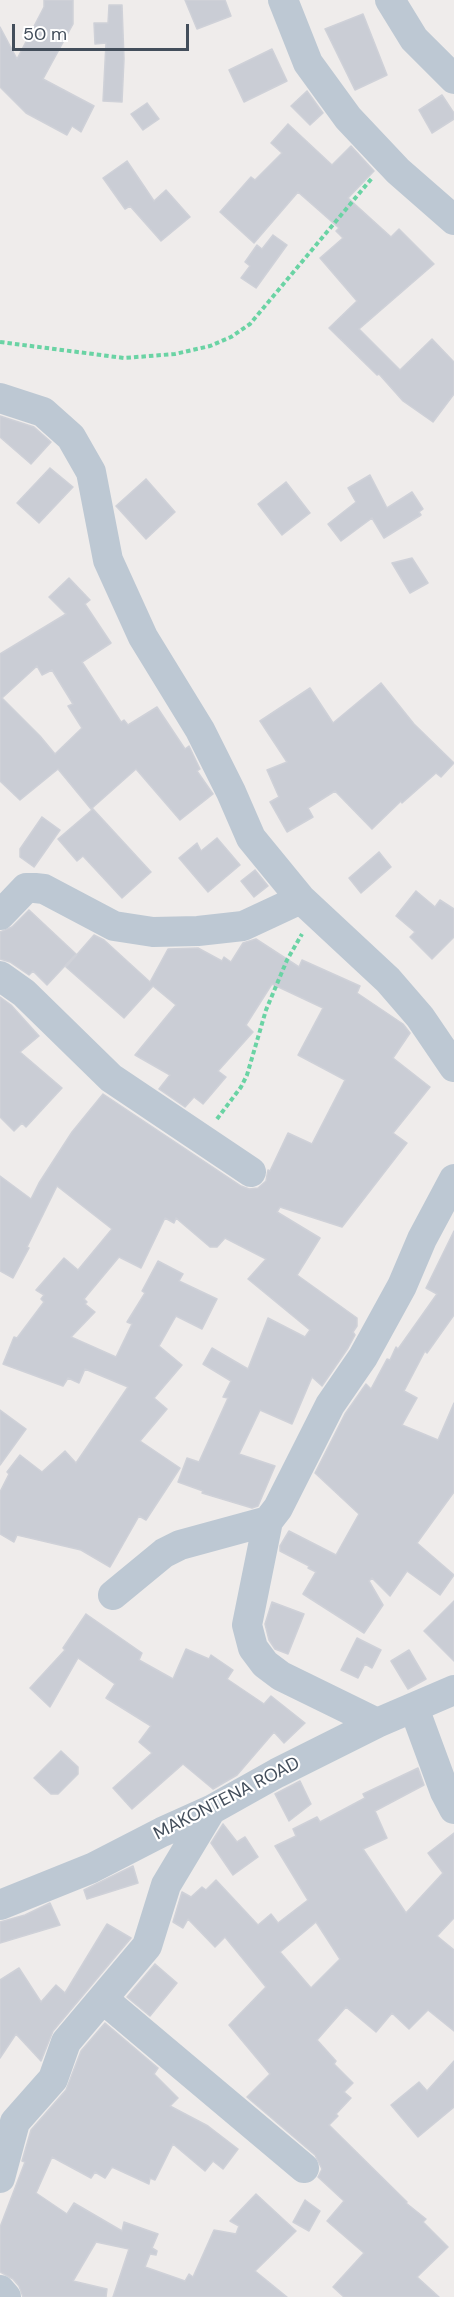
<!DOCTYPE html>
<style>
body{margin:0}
#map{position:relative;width:454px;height:2297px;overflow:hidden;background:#efeceb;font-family:"DM Sans",sans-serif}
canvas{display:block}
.scale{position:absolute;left:12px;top:24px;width:177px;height:27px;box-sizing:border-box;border:3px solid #434e5b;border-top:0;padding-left:8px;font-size:18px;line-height:21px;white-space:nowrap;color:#434e5b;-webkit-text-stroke:4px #fff;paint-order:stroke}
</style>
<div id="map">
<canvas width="454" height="2297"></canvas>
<div class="scale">50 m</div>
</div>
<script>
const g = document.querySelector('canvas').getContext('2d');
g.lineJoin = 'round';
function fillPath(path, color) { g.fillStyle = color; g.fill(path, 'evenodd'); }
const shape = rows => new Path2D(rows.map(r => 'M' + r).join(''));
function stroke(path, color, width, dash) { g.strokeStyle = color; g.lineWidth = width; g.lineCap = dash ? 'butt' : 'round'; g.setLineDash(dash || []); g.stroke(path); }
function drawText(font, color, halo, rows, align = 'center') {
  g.font = font + ' "DM Sans",sans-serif'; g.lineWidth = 4.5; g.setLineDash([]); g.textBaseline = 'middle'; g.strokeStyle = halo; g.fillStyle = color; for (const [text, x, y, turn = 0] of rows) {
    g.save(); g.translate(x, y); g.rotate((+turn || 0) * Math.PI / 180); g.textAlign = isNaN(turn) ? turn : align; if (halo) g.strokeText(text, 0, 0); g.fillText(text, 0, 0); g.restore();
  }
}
const building = shape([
 [44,0,73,0,73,24,43,79,94,106,81,132,72,126,67,135,26,113,0,87,0,27,17,59,44,7,44,0],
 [185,0,225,0,231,16,197,29,185,0],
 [109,5,122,5,124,59,122,102,103,101,106,43,95,44,94,23,108,23,109,5],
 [363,14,387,75,355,90,325,29,363,14],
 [272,49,287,81,244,102,229,70,272,49],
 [307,91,323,113,310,125,291,106,307,91],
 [442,95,454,113,454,119,432,133,419,110,442,95],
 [147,103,159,119,143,130,131,114,147,103],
 [288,124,332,165,351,146,374,171,348,198,391,237,399,229,434,264,359,329,400,370,432,339,454,362,454,394,433,422,403,401,379,374,377,375,329,328,357,301,320,258,343,238,336,231,339,228,298,192,254,243,220,212,251,177,255,180,282,153,271,143,288,124],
 [127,161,154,201,166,190,190,217,161,241,130,206,125,209,103,178,127,161],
 [273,235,287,245,256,288,241,278,250,266,245,262,257,245,262,249,273,235],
 [0,416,34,427,51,442,31,464,0,437,0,416],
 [50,468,73,487,39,523,17,503,50,468],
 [370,475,387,508,412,492,423,509,419,512,421,515,384,538,372,518,341,541,328,524,356,502,348,488,370,475],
 [146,479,175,512,146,539,116,506,146,479],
 [286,482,310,513,282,535,258,504,286,482],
 [412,558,428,583,410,593,392,563,412,558],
 [69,578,90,600,85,604,111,643,82,662,121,722,124,720,128,725,157,707,185,749,189,746,200,769,197,771,213,794,180,820,136,769,91,809,58,769,20,800,0,781,0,654,66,614,49,597,69,578],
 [37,666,42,675,52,670,73,704,68,706,82,728,55,754,40,736,2,698,37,666],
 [381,683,414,724,454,763,441,777,436,773,402,803,401,801,372,829,335,791,308,808,313,817,287,832,270,802,279,797,267,770,287,762,260,721,310,688,333,723,381,683],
 [93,809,151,872,122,898,83,856,77,861,58,839,93,809],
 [42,817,60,830,34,867,20,857,20,849,42,817],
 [217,838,240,865,208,892,179,858,197,843,201,851,217,838],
 [379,852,391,867,361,893,349,878,379,852],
 [255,870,268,886,254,897,241,881,255,870],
 [416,891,435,907,440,900,454,909,454,937,432,959,410,937,415,932,396,916,416,891],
 [29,910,76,954,47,985,33,971,29,975,10,962,0,959,0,932,12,927,29,910],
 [94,935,104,940,150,982,168,949,198,948,222,961,224,957,231,962,243,943,256,939,299,967,302,960,360,986,357,993,403,1024,410,1033,393,1058,430,1087,393,1133,407,1143,342,1227,280,1207,277,1212,320,1238,297,1275,357,1318,357,1326,353,1332,355,1335,348,1348,322,1386,312,1377,292,1424,260,1410,239,1454,275,1466,258,1506,252,1508,202,1493,203,1491,178,1482,187,1458,199,1462,228,1398,223,1397,231,1381,203,1364,212,1348,248,1369,268,1318,305,1337,310,1330,248,1279,266,1259,225,1238,217,1247,210,1247,176,1218,174,1223,165,1218,141,1268,119,1257,84,1299,87,1302,85,1304,95,1312,71,1337,116,1357,132,1324,127,1322,145,1293,142,1291,158,1261,183,1274,179,1281,217,1299,202,1329,176,1316,159,1346,182,1365,154,1398,167,1409,140,1441,180,1468,146,1520,139,1516,110,1567,81,1550,17,1535,14,1542,0,1534,0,1492,9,1474,7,1472,20,1455,42,1472,65,1451,76,1463,128,1387,85,1369,79,1383,68,1378,63,1386,3,1364,14,1337,17,1338,44,1302,41,1299,44,1295,36,1290,64,1258,78,1270,112,1229,57,1186,27,1247,29,1248,13,1278,0,1271,0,1176,31,1199,39,1183,72,1132,103,1094,241,1186,249,1189,258,1188,266,1181,268,1170,270,1171,288,1133,312,1144,345,1080,298,1055,323,1008,272,984,246,1025,253,1032,218,1071,226,1077,203,1104,194,1097,185,1107,159,1089,170,1075,135,1055,176,1005,153,986,124,1018,66,967,94,935],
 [0,997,11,1005,39,1036,20,1052,62,1088,26,1127,22,1123,14,1131,0,1117,0,997],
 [454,1231,454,1315,427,1353,425,1351,404,1391,417,1398,402,1425,438,1440,454,1403,454,1492,417,1543,454,1575,440,1595,407,1571,390,1596,372,1578,369,1581,383,1605,364,1633,303,1594,316,1572,308,1568,309,1566,280,1551,280,1546,289,1531,336,1555,359,1514,315,1473,345,1414,366,1384,371,1389,387,1359,390,1360,396,1347,398,1349,437,1294,426,1288,454,1231],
 [0,1410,26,1429,0,1465,0,1410],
 [454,1601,454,1661,424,1631,454,1601],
 [272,1602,304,1614,288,1654,275,1649,269,1640,265,1624,272,1602],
 [86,1614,142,1653,139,1660,173,1679,186,1649,209,1659,211,1655,233,1670,227,1679,264,1704,271,1696,305,1723,284,1743,274,1732,237,1775,213,1789,183,1764,132,1809,113,1788,152,1753,139,1742,151,1726,106,1698,115,1684,78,1658,50,1707,30,1688,65,1650,63,1648,86,1614],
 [357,1638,381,1650,372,1668,365,1664,358,1678,341,1670,357,1638],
 [409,1650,426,1679,408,1689,391,1661,409,1650],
 [61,1751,78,1767,78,1774,58,1794,51,1794,34,1778,61,1751],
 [418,1768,424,1785,375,1811,387,1838,363,1849,406,1913,443,1873,428,1853,454,1833,454,1918,437,1936,454,1950,454,2031,428,2010,409,2029,392,2013,376,2032,346,2007,317,2040,336,2061,334,2064,353,2083,344,2092,351,2098,336,2114,338,2116,329,2125,407,2202,406,2203,426,2219,423,2222,448,2247,417,2277,439,2297,344,2297,333,2287,364,2253,327,2221,344,2201,318,2177,322,2169,315,2155,247,2097,270,2074,229,2025,266,1987,225,1937,215,1947,188,1919,183,1928,173,1922,182,1892,191,1897,202,1887,206,1890,216,1880,258,1925,271,1914,278,1923,308,1900,275,1846,296,1836,293,1829,317,1817,320,1822,365,1798,363,1794,418,1768],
 [316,1922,340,1959,311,1988,280,1952,316,1922],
 [300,1781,311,1804,289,1821,275,1794,300,1781],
 [223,1824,237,1842,245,1837,258,1857,233,1875,211,1843,223,1824],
 [133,1866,138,1883,87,1899,84,1890,133,1866],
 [50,1903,60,1925,0,1943,0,1922,25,1915,50,1903],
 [107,1924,131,1938,53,2031,41,2061,16,2034,0,2058,0,1980,19,1968,41,2002,56,1985,65,1993,107,1924],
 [155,1964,177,1983,150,2016,127,1997,155,1964],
 [105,2023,158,2068,154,2074,178,2098,170,2106,208,2126,238,2149,223,2169,213,2161,205,2171,173,2144,155,2180,150,2178,149,2184,112,2167,105,2178,95,2172,91,2178,52,2157,36,2193,67,2214,74,2203,122,2231,124,2222,158,2234,152,2248,157,2251,156,2255,150,2254,145,2267,185,2281,189,2274,193,2277,214,2230,236,2234,239,2226,230,2221,256,2194,296,2231,255,2271,287,2297,113,2297,129,2249,96,2242,73,2281,107,2289,106,2297,23,2297,19,2286,13,2279,0,2272,0,2227,25,2162,22,2161,31,2130,66,2090,81,2051,105,2023],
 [454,2061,454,2107,418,2137,391,2105,419,2082,427,2091,454,2061],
 [305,2200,320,2211,309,2231,293,2222,305,2200]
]);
const path = shape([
 [0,342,124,358,175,354,210,346,231,337,250,324,372,178],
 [217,1119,241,1087,247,1075,266,1010,287,960,302,934]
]);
const minor = shape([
 [283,0,308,63,348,118,398,171,454,220],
 [390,0,414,39,454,79],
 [0,398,43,412,71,437,91,472,108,560,143,637,200,730,231,792,251,838,301,899,388,980,420,1017,454,1067],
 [0,915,26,888,35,888,44,889,114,926,153,932,198,931,243,926,301,899],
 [0,976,24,993,111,1078,251,1172],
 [268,1521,247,1625,253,1648,265,1664,281,1676,377,1723],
 [113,1595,164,1553,180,1545,268,1521,278,1508,330,1405,363,1357,402,1286,422,1239,454,1179],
 [414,1708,445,1792,454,1809],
 [0,1905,92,1868,162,1832,211,1810,277,1773,377,1723,454,1690],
 [103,1999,304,2168],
 [0,2178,15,2122,53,2079,66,2042,147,1946,166,1885,211,1810],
 [0,2290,6,2297]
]);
const streetNames = [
 ["MAKONTENA ROAD",227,1799,-27]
];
fillPath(building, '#cacdd5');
stroke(building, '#cfd1d8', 1.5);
stroke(path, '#6ad3a4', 4, [4.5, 3]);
stroke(minor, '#bdc8d3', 30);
drawText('18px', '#434e5b', '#fff', streetNames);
</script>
